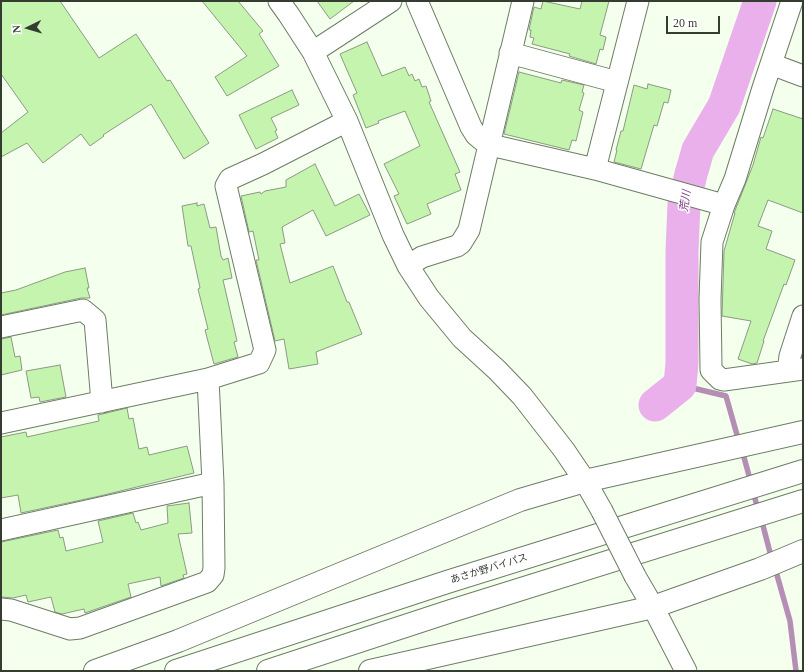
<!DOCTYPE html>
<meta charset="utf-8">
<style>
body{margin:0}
#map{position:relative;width:804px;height:672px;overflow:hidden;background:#f4ffee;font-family:"Times New Roman",serif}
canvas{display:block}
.frame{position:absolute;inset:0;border:2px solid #353d32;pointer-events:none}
.north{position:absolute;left:8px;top:8px;width:40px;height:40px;-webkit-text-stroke:3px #fff;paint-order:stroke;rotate:265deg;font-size:11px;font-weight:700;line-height:16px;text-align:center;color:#353d32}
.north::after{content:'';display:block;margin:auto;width:14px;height:18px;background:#353d32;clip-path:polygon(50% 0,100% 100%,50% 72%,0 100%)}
.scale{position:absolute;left:666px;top:16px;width:54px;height:18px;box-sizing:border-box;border:2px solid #353d32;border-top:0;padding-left:5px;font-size:12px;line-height:14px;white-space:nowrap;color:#353d32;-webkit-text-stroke:3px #fff;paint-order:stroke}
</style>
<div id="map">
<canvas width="804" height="672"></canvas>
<div class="frame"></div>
<div class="north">N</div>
<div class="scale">20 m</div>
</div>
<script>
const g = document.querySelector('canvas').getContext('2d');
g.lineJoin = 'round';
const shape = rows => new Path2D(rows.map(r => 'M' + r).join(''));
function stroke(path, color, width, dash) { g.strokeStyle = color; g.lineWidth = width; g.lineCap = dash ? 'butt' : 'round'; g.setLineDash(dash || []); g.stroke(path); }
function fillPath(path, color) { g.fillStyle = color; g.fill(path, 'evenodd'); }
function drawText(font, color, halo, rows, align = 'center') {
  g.font = font + ' "Times New Roman","Noto Sans JP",serif'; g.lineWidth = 3; g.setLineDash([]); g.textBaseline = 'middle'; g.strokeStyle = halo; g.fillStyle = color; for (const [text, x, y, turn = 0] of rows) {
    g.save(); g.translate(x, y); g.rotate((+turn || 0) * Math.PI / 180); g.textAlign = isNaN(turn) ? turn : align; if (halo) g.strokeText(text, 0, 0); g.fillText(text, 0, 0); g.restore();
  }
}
const stream = shape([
 [680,385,726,396,739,442],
 [742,450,751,483],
 [753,491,758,510],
 [761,518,772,560],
 [775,568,790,621,796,671]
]);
const river = shape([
 [655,405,680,385,682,363,682,251,684,204,691,174,698,150,724,106,760,1]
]);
const building = shape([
 [1,1,60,1,99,58,136,34,167,81,170,80,209,143,184,159,151,104,103,135,104,136,90,146,81,134,43,163,27,143,1,157,1,133,28,112,1,74,1,1],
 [202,1,238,1,263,31,259,34,279,66,227,96,215,77,247,56,202,1],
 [317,1,354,1,330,19,317,1],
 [543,1,580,9,582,1,609,1,600,35,606,37,603,50,600,49,596,64,569,56,570,54,532,44,534,38,530,37,531,30,529,30,533,11,534,7,541,9,543,1],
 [367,42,382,76,405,67,409,76,412,74,415,81,419,79,422,87,426,86,431,101,429,102,460,172,455,174,461,190,427,204,431,214,407,224,394,196,399,194,384,164,420,146,405,111,378,121,379,123,366,128,353,95,357,93,340,54,367,42],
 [519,72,561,83,562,80,584,85,582,92,584,93,579,110,583,112,576,141,572,140,569,150,504,134,519,72],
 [648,84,671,90,668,103,664,102,657,126,654,125,641,169,614,162,617,150,616,150,621,131,623,131,634,85,647,89,648,84],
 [292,90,299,105,271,118,277,130,275,131,278,138,256,149,239,115,292,90],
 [773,109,803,119,803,213,768,200,758,226,772,231,766,249,795,260,786,285,784,284,763,341,764,341,757,363,752,364,738,359,751,321,722,316,724,251,735,213,734,213,753,165,761,137,763,138,773,109],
 [315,164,335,206,359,194,370,215,326,236,313,210,282,227,285,243,280,244,290,283,333,266,347,302,349,302,362,334,316,352,318,364,289,369,284,339,275,341,256,260,259,260,253,231,249,232,241,196,260,192,261,194,265,191,286,187,286,180,315,164],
 [197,203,197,206,204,204,210,228,216,227,221,256,223,260,228,258,232,278,223,280,237,341,234,342,238,357,214,364,205,330,208,329,198,289,200,288,191,246,188,246,182,206,197,203],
 [85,268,89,288,87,288,90,298,81,298,1,315,1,293,16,290,65,272,85,268],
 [11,337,15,357,20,356,22,370,1,375,1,339,11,337],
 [60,365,66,397,40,402,39,397,31,398,26,371,60,365],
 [127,408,129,419,133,418,139,449,147,447,149,455,187,446,194,473,100,496,21,513,18,495,1,498,1,437,26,432,27,437,67,428,99,421,98,415,127,408],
 [189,503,192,533,178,534,187,574,183,575,184,578,161,586,160,577,128,584,131,597,85,613,84,609,62,614,55,612,51,597,28,602,26,595,13,598,1,597,1,542,58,530,60,538,63,537,66,551,103,542,98,521,133,513,136,523,138,522,141,530,168,523,167,506,189,503]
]);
const minor = shape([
 [279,1,289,15,313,52,347,121,393,235,408,266,429,298,462,338,497,370,522,396,564,450,585,481,602,511],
 [417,1,471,127,476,135,482,140,499,147,595,169,724,205],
 [792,1,763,88,735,179,724,205,712,242,710,299,711,367,711,370,720,379,724,380,803,369],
 [313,52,391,1],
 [510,53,617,82],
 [771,64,803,76],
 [595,169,638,1],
 [408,266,422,257,457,246,461,243,469,230,523,1],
 [1,327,83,310,95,320,102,402],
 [788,371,790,356,803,316],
 [1,423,208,379,259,363,265,350,226,186,230,179,263,164,347,121],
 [1,530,213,483],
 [635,576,653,607,686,671],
 [1,609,11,610,70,629,80,628,207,582,213,575,214,568,213,483,208,379]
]);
const highway = shape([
 [95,671,178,641,520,500,585,481,803,432],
 [176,671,447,582,803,471],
 [268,671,451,611,803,501],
 [370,671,653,607,760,569,803,551]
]);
const minorBridge = shape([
 [602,511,635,576]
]);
const streetNames = [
 ["あさか野バイパス",489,569,-17]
];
const waterNames = [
 ["荒川",686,201,-82]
];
stroke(stream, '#b48eb4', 5.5);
stroke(river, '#eab0eb', 33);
fillPath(building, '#c5f4af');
stroke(building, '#8a9b82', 1);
stroke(minor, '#6d7d65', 23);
stroke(highway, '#6d7d65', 24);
stroke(minor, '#fff', 21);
stroke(highway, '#fff', 22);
stroke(minorBridge, '#6d7d65', 23, []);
stroke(minorBridge, '#fff', 21);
drawText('10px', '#353d32', '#fff', streetNames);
drawText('italic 11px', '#77347a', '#fff', waterNames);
</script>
